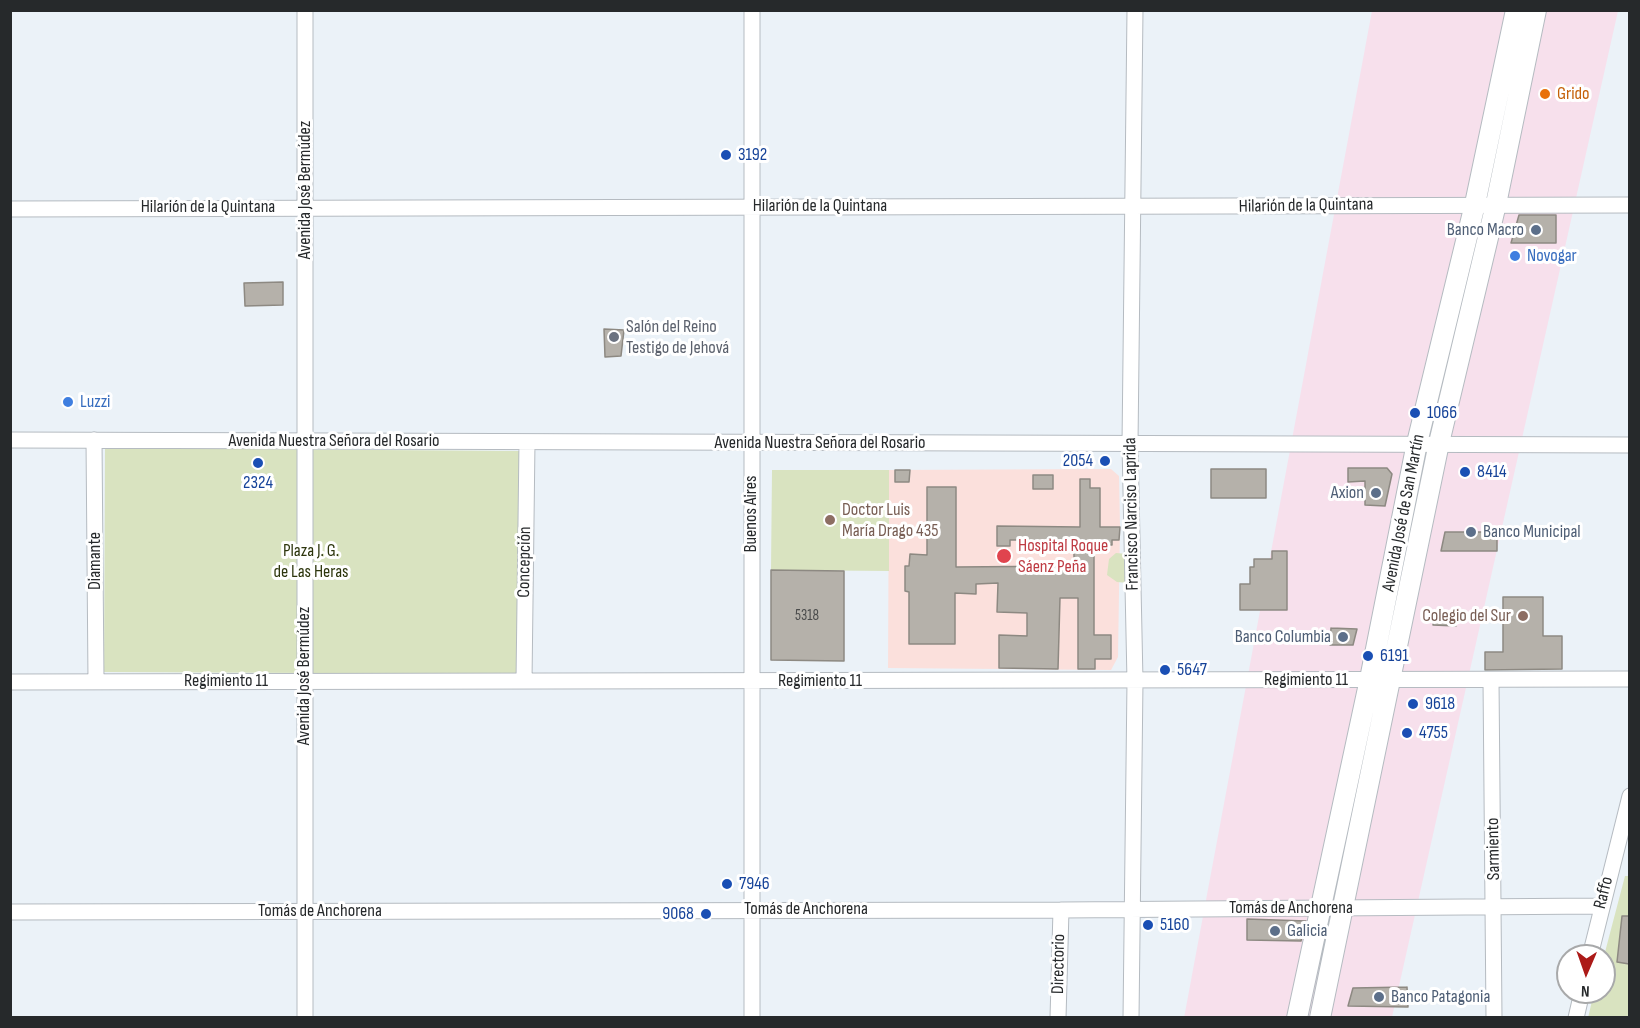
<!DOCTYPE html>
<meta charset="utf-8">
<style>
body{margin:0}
#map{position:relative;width:1640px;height:1028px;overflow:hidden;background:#ebf2f8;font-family:"Sofia Sans Condensed",sans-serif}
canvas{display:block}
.frame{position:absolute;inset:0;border:12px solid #26292b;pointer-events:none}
.north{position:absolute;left:1556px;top:944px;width:60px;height:60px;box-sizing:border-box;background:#fff;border:2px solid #a8a9aa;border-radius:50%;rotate:182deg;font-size:16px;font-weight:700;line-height:24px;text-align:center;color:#26292b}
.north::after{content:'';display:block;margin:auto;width:21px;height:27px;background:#ac1a18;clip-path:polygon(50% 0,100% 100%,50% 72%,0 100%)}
</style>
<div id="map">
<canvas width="1640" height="1028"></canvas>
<div class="frame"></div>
<div class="north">N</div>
</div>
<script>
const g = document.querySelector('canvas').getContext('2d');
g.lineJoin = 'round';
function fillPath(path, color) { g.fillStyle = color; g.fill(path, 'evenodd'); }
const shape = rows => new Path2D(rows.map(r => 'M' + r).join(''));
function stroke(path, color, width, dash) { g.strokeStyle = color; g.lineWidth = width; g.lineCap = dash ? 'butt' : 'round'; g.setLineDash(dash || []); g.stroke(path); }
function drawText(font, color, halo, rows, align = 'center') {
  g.font = font + ' "Sofia Sans Condensed",sans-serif'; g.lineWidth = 6; g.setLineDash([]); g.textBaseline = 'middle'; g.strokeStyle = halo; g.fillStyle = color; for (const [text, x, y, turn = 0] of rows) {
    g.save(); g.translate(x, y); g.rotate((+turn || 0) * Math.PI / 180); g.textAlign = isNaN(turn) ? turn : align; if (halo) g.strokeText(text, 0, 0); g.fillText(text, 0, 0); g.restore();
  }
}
const commercial = shape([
 [1372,11,1618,11,1392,1017,1184,1018]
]);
const medical = shape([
 [1111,469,1119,476,1120,527,1118,657,1111,670,888,668,889,470]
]);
const green = shape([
 [105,448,519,451,518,674,104,672],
 [772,470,889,470,889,571,771,570],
 [1116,553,1128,554,1128,583,1117,582,1107,575,1109,559],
 [1625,876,1629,876,1629,1017,1588,1018,1594,992,1604,992,1604,956]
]);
const building = shape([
 [1519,215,1556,215,1556,243,1511,243,1519,215],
 [283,282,283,305,245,306,244,283,283,282],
 [604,329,624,330,621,356,605,357,604,329],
 [1348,468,1387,468,1392,474,1385,506,1365,505,1365,481,1348,482,1348,468],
 [1211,469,1266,469,1266,498,1211,498,1211,469],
 [895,470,910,470,909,482,895,482,895,470],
 [1033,475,1053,475,1053,489,1033,489,1033,475],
 [1080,479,1090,479,1090,488,1100,488,1100,527,1120,527,1119,540,1112,540,1112,545,1094,545,1094,635,1111,635,1111,659,1095,659,1095,669,1078,669,1078,598,1060,598,1058,669,999,668,999,635,1027,636,1027,613,997,612,998,583,976,584,976,594,955,593,955,644,909,644,909,592,905,591,905,566,909,566,910,554,927,555,927,487,956,487,956,567,1074,566,1074,548,1031,547,1031,540,1010,540,1010,546,997,546,997,526,1080,527,1080,479],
 [1445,532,1497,532,1497,551,1441,551,1445,532],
 [1272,551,1287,551,1287,610,1240,610,1240,584,1250,584,1250,567,1254,567,1254,559,1272,559,1272,551],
 [771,570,844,571,844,661,771,660,771,570],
 [1503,597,1543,597,1543,636,1562,636,1562,669,1485,670,1485,652,1503,652,1503,597],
 [1434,613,1456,614,1456,626,1433,625,1434,613],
 [1331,628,1357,629,1353,645,1330,645,1331,628],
 [1622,916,1629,916,1629,964,1617,962,1622,916],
 [1247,919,1306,921,1301,941,1247,940,1247,919],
 [1407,987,1408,1007,1348,1006,1353,988,1407,987]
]);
const minor = shape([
 [305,10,305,1018],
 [10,209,1630,205],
 [10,440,1630,445],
 [94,440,96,681],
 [1491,680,1494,1018],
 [524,681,527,442],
 [10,682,1630,679],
 [10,912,1061,910,1600,906],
 [1590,956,1630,796],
 [752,1018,752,10],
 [1058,1018,1061,910],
 [1131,1018,1135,681,1130,444,1135,10],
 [1576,1018,1582,992]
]);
const major = shape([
 [1297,1018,1370,679,1417,443,1475,204,1516,10],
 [1320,1018,1439,443,1496,204,1536,10]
]);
const markers = [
 [1545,94,6,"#e8710a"],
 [726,155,6,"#1a4fb4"],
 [1536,230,6,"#5c6f8a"],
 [1515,256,6,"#3f7fe0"],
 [614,337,6,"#6b7280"],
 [68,402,6,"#3f7fe0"],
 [1415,413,6,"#1a4fb4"],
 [1105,461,6,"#1a4fb4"],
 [258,463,6,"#1a4fb4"],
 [1465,472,6,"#1a4fb4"],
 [1376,493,6,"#5c6f8a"],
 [830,520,6,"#8d6e63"],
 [1471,532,6,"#5c6f8a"],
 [1004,556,8,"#e0444e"],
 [1523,616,6,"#8d6e63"],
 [1343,637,6,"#5c6f8a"],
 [1368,656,6,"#1a4fb4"],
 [1165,670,6,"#1a4fb4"],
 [1413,704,6,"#1a4fb4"],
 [1407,733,6,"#1a4fb4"],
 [727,884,6,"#1a4fb4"],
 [706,914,6,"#1a4fb4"],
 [1148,925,6,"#1a4fb4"],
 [1275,931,6,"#5c6f8a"],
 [1379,997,6,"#5c6f8a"]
];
const numberNames = [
 ["5318",807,616]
];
const foodNames = [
 ["Grido",1557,94]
];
const transitNames = [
 ["3192",738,155],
 ["1066",1427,413],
 ["2054",1093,461,"right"],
 ["8414",1477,472],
 ["2324",258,483,"center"],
 ["6191",1380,656],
 ["5647",1177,670],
 ["9618",1425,704],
 ["4755",1419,733],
 ["7946",739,884],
 ["9068",694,914,"right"],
 ["5160",1160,925]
];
const streetNames = [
 ["Avenida José Bermúdez",305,190,-90],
 ["Hilarión de la Quintana",820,206],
 ["Hilarión de la Quintana",1306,206,-1],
 ["Hilarión de la Quintana",208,207],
 ["Avenida Nuestra Señora del Rosario",334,441],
 ["Avenida Nuestra Señora del Rosario",820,443],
 ["Avenida José de San Martín",1404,513,-79],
 ["Buenos Aires",751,514,-90],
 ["Francisco Narciso Laprida",1132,514,-91],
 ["Diamante",95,561,-90],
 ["Concepción",525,562,-89],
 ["Avenida José Bermúdez",304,676,-90],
 ["Regimiento 11",1306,680],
 ["Regimiento 11",226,681],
 ["Regimiento 11",820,681],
 ["Sarmiento",1494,849,-91],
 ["Raffo",1604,893,-76],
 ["Tomás de Anchorena",1291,908],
 ["Tomás de Anchorena",806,909],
 ["Tomás de Anchorena",320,911],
 ["Directorio",1059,964,-89]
];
const serviceNames = [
 ["Banco Macro",1524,230],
 ["Axion",1364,493],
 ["Banco Municipal",1483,532,"left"],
 ["Banco Columbia",1331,637],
 ["Galicia",1287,931,"left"],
 ["Banco Patagonia",1391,997,"left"]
];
const shopNames = [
 ["Novogar",1527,256],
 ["Luzzi",80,402]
];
const worshipNames = [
 ["Salón del Reino",626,327],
 ["Testigo de Jehová",626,348]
];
const educationNames = [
 ["Doctor Luis",842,510],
 ["María Drago 435",842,531],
 ["Colegio del Sur",1511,616,"right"]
];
const healthNames = [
 ["Hospital Roque",1018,546],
 ["Sáenz Peña",1018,567]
];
const parkNames = [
 ["Plaza J. G.",311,551],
 ["de Las Heras",311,572]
];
fillPath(commercial, '#f7e0ec');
fillPath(medical, '#fbe0dc');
fillPath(green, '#d9e3c0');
fillPath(building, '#b5b1aa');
stroke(building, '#8d8982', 1.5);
stroke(minor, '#b5bbc1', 17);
stroke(major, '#b5bbc1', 22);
stroke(minor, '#fff', 15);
stroke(major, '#fff', 20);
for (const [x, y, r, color] of markers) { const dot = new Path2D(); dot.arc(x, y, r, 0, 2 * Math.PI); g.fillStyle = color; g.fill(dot); stroke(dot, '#fff', 2); }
drawText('15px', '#4a4b4b', null, numberNames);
drawText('18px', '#c56008', '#fff', foodNames, 'left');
drawText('18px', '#164399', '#fff', transitNames, 'left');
drawText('18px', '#26292b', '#fff', streetNames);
drawText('18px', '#4e5e75', '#fff', serviceNames, 'right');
drawText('18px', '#366cbe', '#fff', shopNames, 'left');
drawText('18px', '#5b616d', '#fff', worshipNames, 'left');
drawText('18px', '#785e54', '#fff', educationNames, 'left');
drawText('18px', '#be3a42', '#fff', healthNames, 'left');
drawText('18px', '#2d360d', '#fff', parkNames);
</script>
